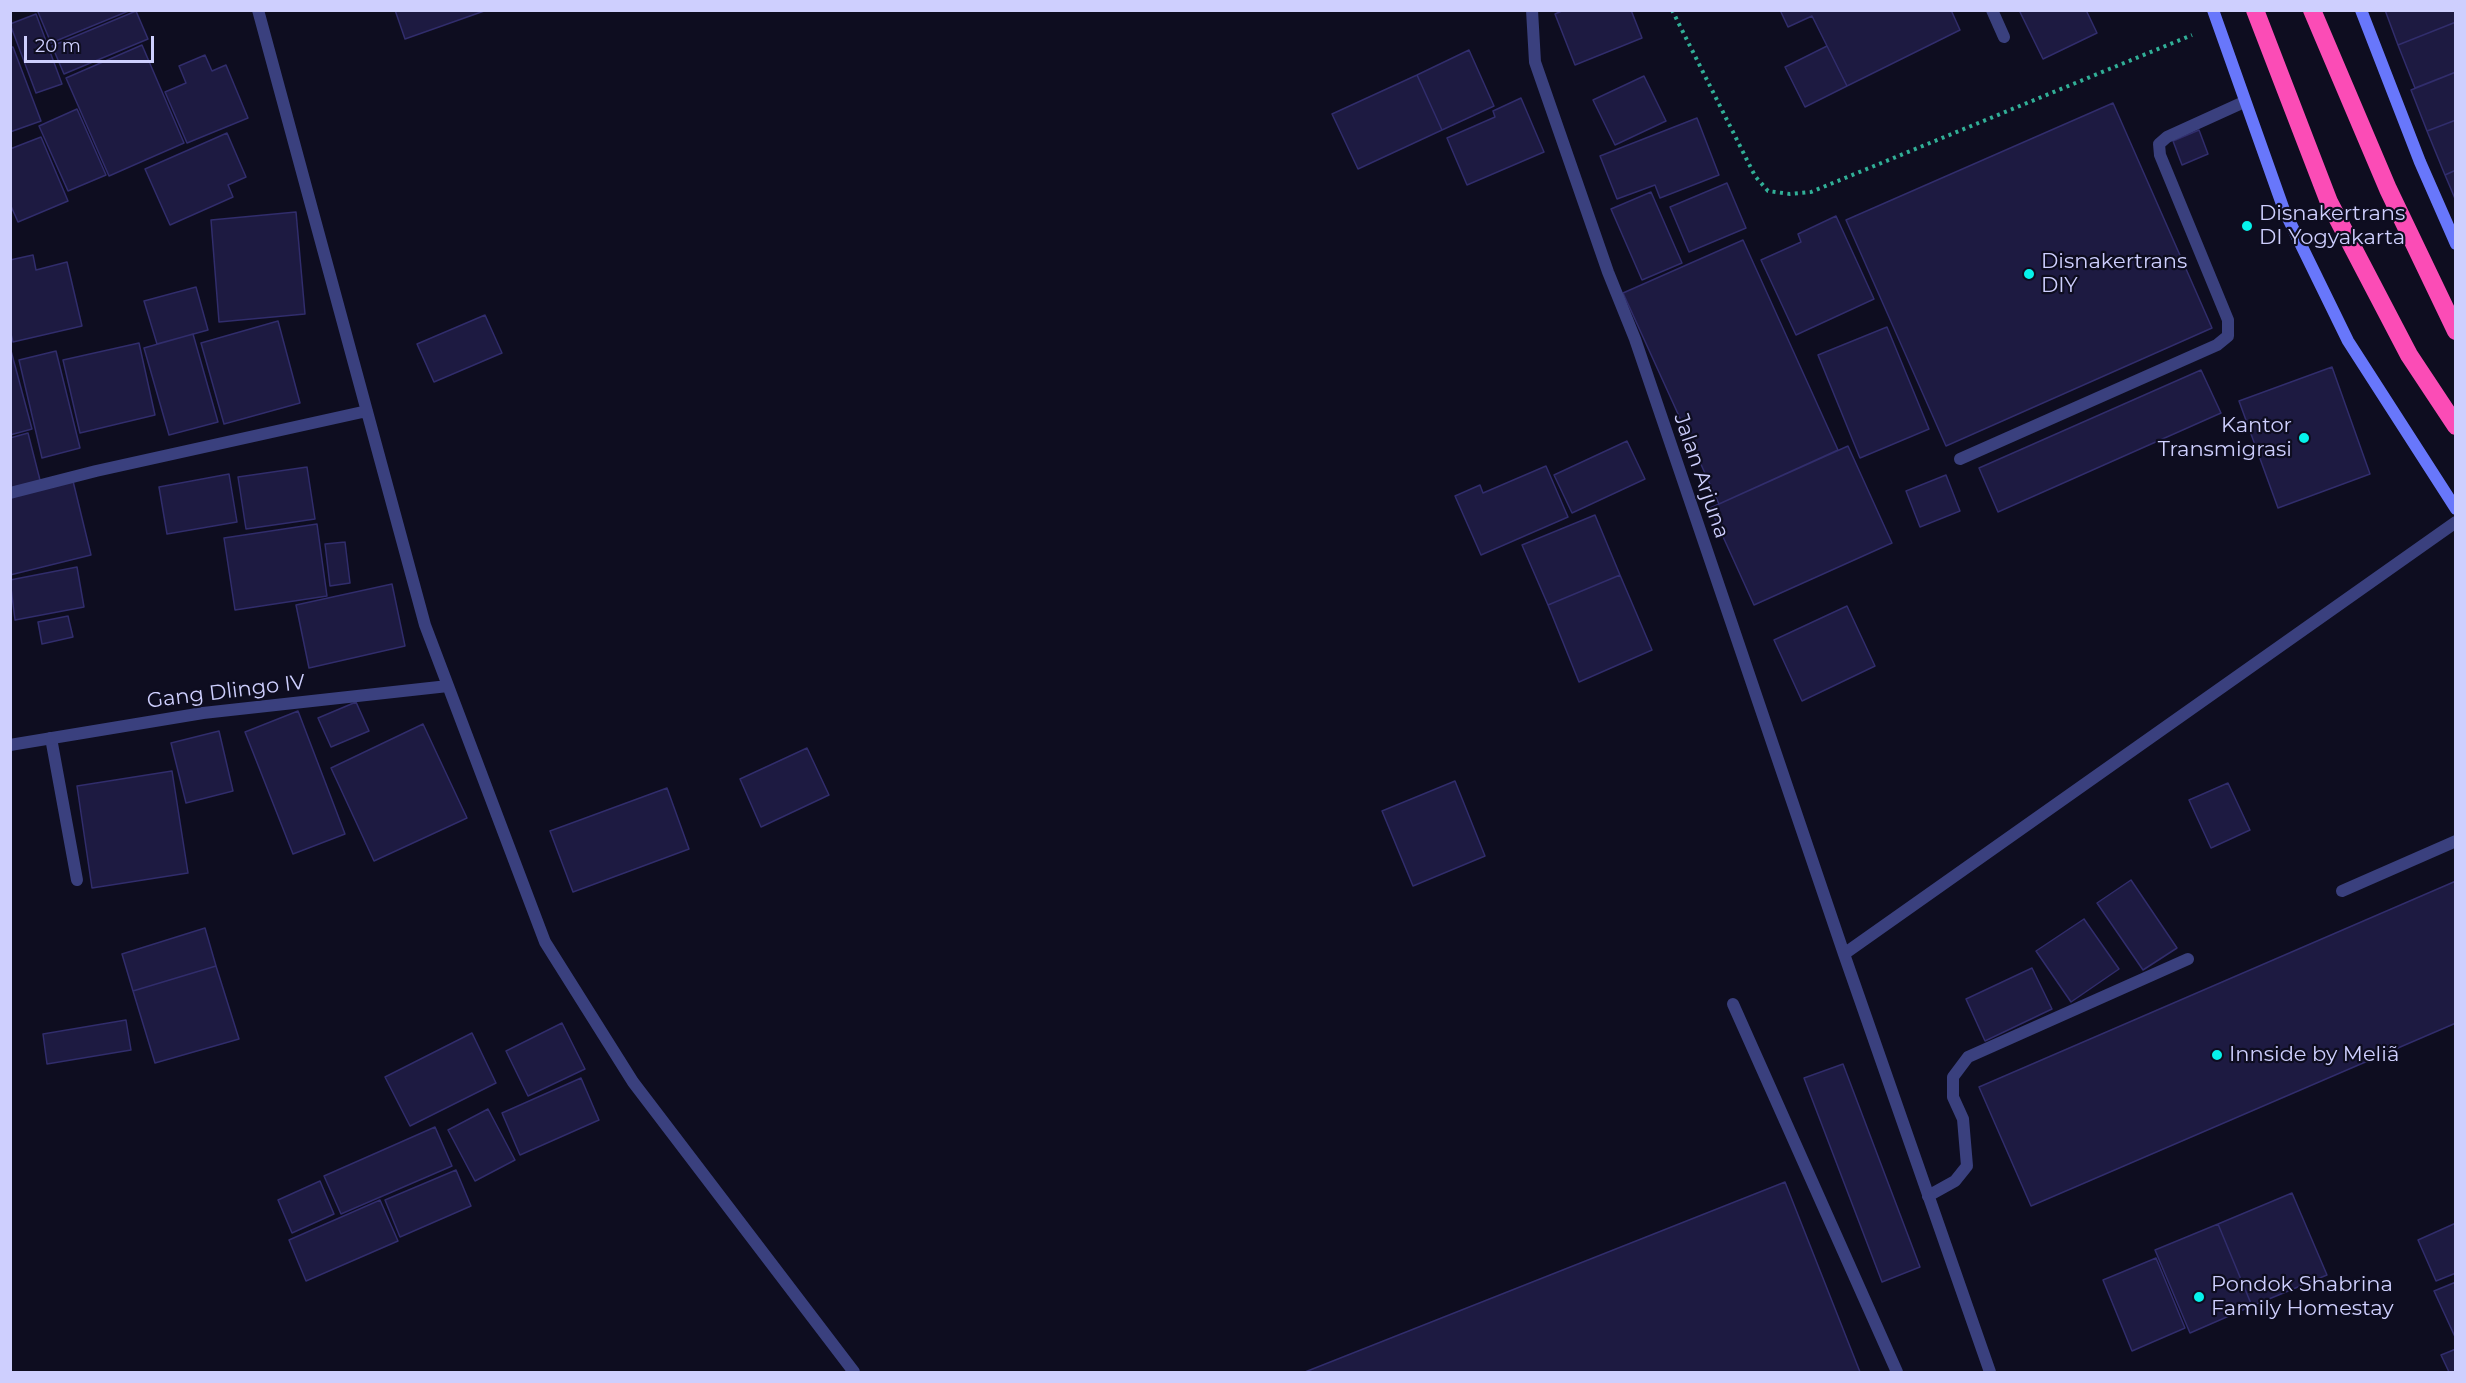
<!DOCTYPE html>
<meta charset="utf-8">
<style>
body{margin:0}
#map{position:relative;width:2466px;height:1383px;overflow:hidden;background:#0e0d20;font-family:Montserrat,sans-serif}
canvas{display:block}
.frame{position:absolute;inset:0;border:12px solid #cecffe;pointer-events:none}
.scale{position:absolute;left:24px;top:36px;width:130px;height:27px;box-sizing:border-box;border:3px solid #cecffe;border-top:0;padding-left:8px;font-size:18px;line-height:21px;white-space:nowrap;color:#cecffe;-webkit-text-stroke:4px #0e0d20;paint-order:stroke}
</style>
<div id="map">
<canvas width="2466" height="1383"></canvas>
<div class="frame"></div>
<div class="scale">20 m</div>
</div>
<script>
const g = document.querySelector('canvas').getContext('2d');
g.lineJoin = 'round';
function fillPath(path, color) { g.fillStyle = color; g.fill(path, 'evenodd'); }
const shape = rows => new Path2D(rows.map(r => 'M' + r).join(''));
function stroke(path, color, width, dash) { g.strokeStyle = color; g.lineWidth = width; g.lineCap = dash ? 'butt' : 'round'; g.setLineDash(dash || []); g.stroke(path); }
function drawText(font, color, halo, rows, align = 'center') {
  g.font = font + ' Montserrat,sans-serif'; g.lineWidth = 4.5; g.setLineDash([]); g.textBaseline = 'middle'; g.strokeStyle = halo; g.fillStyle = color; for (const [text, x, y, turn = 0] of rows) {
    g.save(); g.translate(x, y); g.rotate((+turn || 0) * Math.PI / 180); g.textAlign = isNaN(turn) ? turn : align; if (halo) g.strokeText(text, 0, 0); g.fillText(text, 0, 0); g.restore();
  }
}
const building = shape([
 [41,10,131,10,51,43,38,12,41,10],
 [395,10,487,10,405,39,395,10],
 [1564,10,1631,10,1642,38,1575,65,1555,14,1564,10],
 [1780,10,1951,10,1960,30,1847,86,1812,16,1788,27,1780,10],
 [2019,10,2086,10,2097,33,2043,59,2019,10],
 [2385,10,2456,10,2456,22,2398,45,2385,10],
 [136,11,148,39,64,74,52,46,136,11],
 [36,14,62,84,36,93,10,24,36,14],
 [2456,22,2456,72,2415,88,2398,45,2456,22],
 [142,45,184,143,109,176,66,78,142,45],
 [1827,46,1847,86,1805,107,1785,67,1827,46],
 [10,47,13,47,41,121,10,132,10,47],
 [1469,50,1494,106,1442,130,1417,75,1469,50],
 [205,55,212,71,226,65,248,118,187,143,165,92,186,83,179,66,205,55],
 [2456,72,2456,120,2427,131,2411,90,2456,72],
 [1417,75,1442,130,1358,169,1332,114,1417,75],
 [1644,76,1666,121,1615,145,1593,100,1644,76],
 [1521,98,1544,152,1467,185,1447,138,1495,117,1493,111,1521,98],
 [2113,103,2212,328,1946,446,1846,220,2113,103],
 [77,109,106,175,68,191,39,126,77,109],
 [1697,118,1719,175,1660,198,1655,185,1617,199,1600,156,1697,118],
 [2456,120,2456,170,2445,175,2427,131,2456,120],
 [2199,130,2208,154,2182,165,2173,141,2199,130],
 [227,133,246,177,228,185,233,197,170,225,145,169,227,133],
 [41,137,68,201,18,222,10,204,10,149,41,137],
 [2456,170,2456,201,2445,175,2456,170],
 [1727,183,1746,228,1689,252,1670,207,1727,183],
 [1651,192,1682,263,1642,280,1611,209,1651,192],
 [296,212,305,314,219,322,211,220,296,212],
 [1836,216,1874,299,1796,335,1761,260,1801,242,1798,234,1836,216],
 [1743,240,1838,450,1719,504,1623,293,1743,240],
 [33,255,36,270,67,262,82,326,13,342,10,330,10,260,33,255],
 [196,287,208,330,157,344,144,301,196,287],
 [485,315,502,353,434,382,417,344,485,315],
 [278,321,300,403,224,424,201,343,278,321],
 [1887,327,1929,429,1860,458,1818,355,1887,327],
 [193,334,218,422,169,435,144,348,193,334],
 [139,343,155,415,80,433,63,360,139,343],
 [10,347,32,429,10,435,10,347],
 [56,351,80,448,42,458,19,360,56,351],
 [2332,367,2370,474,2278,508,2239,401,2332,367],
 [2201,370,2221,413,1998,512,1979,468,2201,370],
 [28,433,41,484,10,491,10,438,28,433],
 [1627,441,1645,479,1572,513,1554,475,1627,441],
 [1848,446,1892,543,1754,605,1710,508,1848,446],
 [1546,466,1568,517,1481,555,1455,496,1480,485,1483,493,1546,466],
 [307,467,315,519,246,529,238,477,307,467],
 [229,474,237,522,167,534,159,487,229,474],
 [1946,475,1960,511,1920,527,1906,491,1946,475],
 [73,481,91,555,10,575,10,496,73,481],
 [1595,515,1620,575,1548,605,1522,545,1595,515],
 [317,524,327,596,235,610,224,538,317,524],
 [345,542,350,583,330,586,325,544,345,542],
 [77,567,84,607,15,620,10,580,77,567],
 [1620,575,1652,650,1579,682,1548,605,1620,575],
 [392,584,405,646,309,668,296,605,392,584],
 [1847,606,1875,666,1802,701,1774,640,1847,606],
 [68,616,73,637,42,644,38,622,68,616],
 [356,702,369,731,331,747,318,718,356,702],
 [298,711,345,834,293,854,245,732,298,711],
 [423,724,467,818,374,861,331,768,423,724],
 [219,731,233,791,186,803,171,743,219,731],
 [807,748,829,795,761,827,740,779,807,748],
 [172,771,188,873,92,888,77,786,172,771],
 [1455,781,1485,856,1413,886,1382,811,1455,781],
 [2228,783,2250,830,2211,848,2189,800,2228,783],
 [667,788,689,849,573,892,550,831,667,788],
 [2131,880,2177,948,2143,970,2097,903,2131,880],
 [2456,881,2456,1023,2031,1206,1979,1087,2456,881],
 [2084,919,2119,969,2071,1002,2036,951,2084,919],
 [205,928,216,966,133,991,122,954,205,928],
 [216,966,239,1039,155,1063,133,991,216,966],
 [2032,968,2052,1009,1985,1041,1966,999,2032,968],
 [126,1020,131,1050,47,1064,43,1034,126,1020],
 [562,1023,585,1069,528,1096,506,1051,562,1023],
 [472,1033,496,1083,410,1126,385,1077,472,1033],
 [1843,1064,1920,1267,1882,1282,1804,1078,1843,1064],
 [581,1078,599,1120,520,1155,502,1113,581,1078],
 [488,1109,515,1160,475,1181,448,1130,488,1109],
 [435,1127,452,1166,341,1214,324,1176,435,1127],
 [456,1170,471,1206,400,1237,385,1200,456,1170],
 [320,1181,334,1214,292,1233,278,1200,320,1181],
 [1785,1182,1860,1372,1305,1372,1785,1182],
 [2292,1193,2327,1275,2252,1306,2218,1224,2292,1193],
 [380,1200,398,1241,306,1281,289,1240,380,1200],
 [2456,1223,2456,1273,2436,1281,2418,1240,2456,1223],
 [2218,1224,2252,1306,2190,1333,2155,1250,2218,1224],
 [2156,1258,2185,1328,2132,1351,2103,1280,2156,1258],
 [2456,1282,2456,1339,2434,1291,2456,1282],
 [2456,1349,2456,1372,2449,1372,2441,1355,2456,1349]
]);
const path = shape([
 [1672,10,1755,176,1768,191,1790,194,1811,192,2192,35]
]);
const lane = shape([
 [1992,10,2004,37],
 [1960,459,2217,345,2228,336,2228,320,2160,155,2159,144,2167,137,2244,102],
 [51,738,77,880],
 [2342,891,2456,841],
 [1733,1004,1897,1372],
 [1928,1196,1955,1181,1967,1166,1963,1119,1953,1097,1953,1077,1968,1057,2188,959]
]);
const street = shape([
 [258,10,425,625,545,942,633,1082,854,1372],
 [1532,10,1535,62,1608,272,1635,339,1844,954,1990,1372],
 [10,493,96,471,367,411],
 [10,745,203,713,448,686],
 [1844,954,2456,522]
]);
const secondary = shape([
 [2213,10,2284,210,2348,341,2456,509],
 [2361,10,2420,162,2456,244]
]);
const highway = shape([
 [2255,10,2329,202,2409,355,2456,426],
 [2312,10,2388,189,2456,331]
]);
const markers = [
 [2247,226,6,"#06f2eb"],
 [2029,274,6,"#06f2eb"],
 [2304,438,6,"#06f2eb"],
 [2217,1055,6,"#06f2eb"],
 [2199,1297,6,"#06f2eb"]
];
const poiNames = [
 ["Disnakertrans",2259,214],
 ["DI Yogyakarta",2259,238],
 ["Disnakertrans",2041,262],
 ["DIY",2041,286],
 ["Kantor",2292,426,"right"],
 ["Transmigrasi",2292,450,"right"],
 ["Innside by Meliã",2229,1055],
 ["Pondok Shabrina",2211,1285],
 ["Family Homestay",2211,1309]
];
const streetNames = [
 ["Jalan Arjuna",1701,476,71],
 ["Gang Dlingo IV",226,692,-7]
];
fillPath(building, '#1d1a41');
stroke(building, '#312d6c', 1.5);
stroke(path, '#31af97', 4, [3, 4.5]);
stroke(lane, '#3a407e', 12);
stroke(street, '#3a407e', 12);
stroke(secondary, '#6877fb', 12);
stroke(highway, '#fb4cb6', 18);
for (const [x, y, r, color] of markers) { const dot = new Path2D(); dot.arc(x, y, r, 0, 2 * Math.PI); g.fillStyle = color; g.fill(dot); stroke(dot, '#0e0d20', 2); }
drawText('21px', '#cecffe', '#0e0d20', poiNames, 'left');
drawText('21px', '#cecffe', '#0e0d20', streetNames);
</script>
